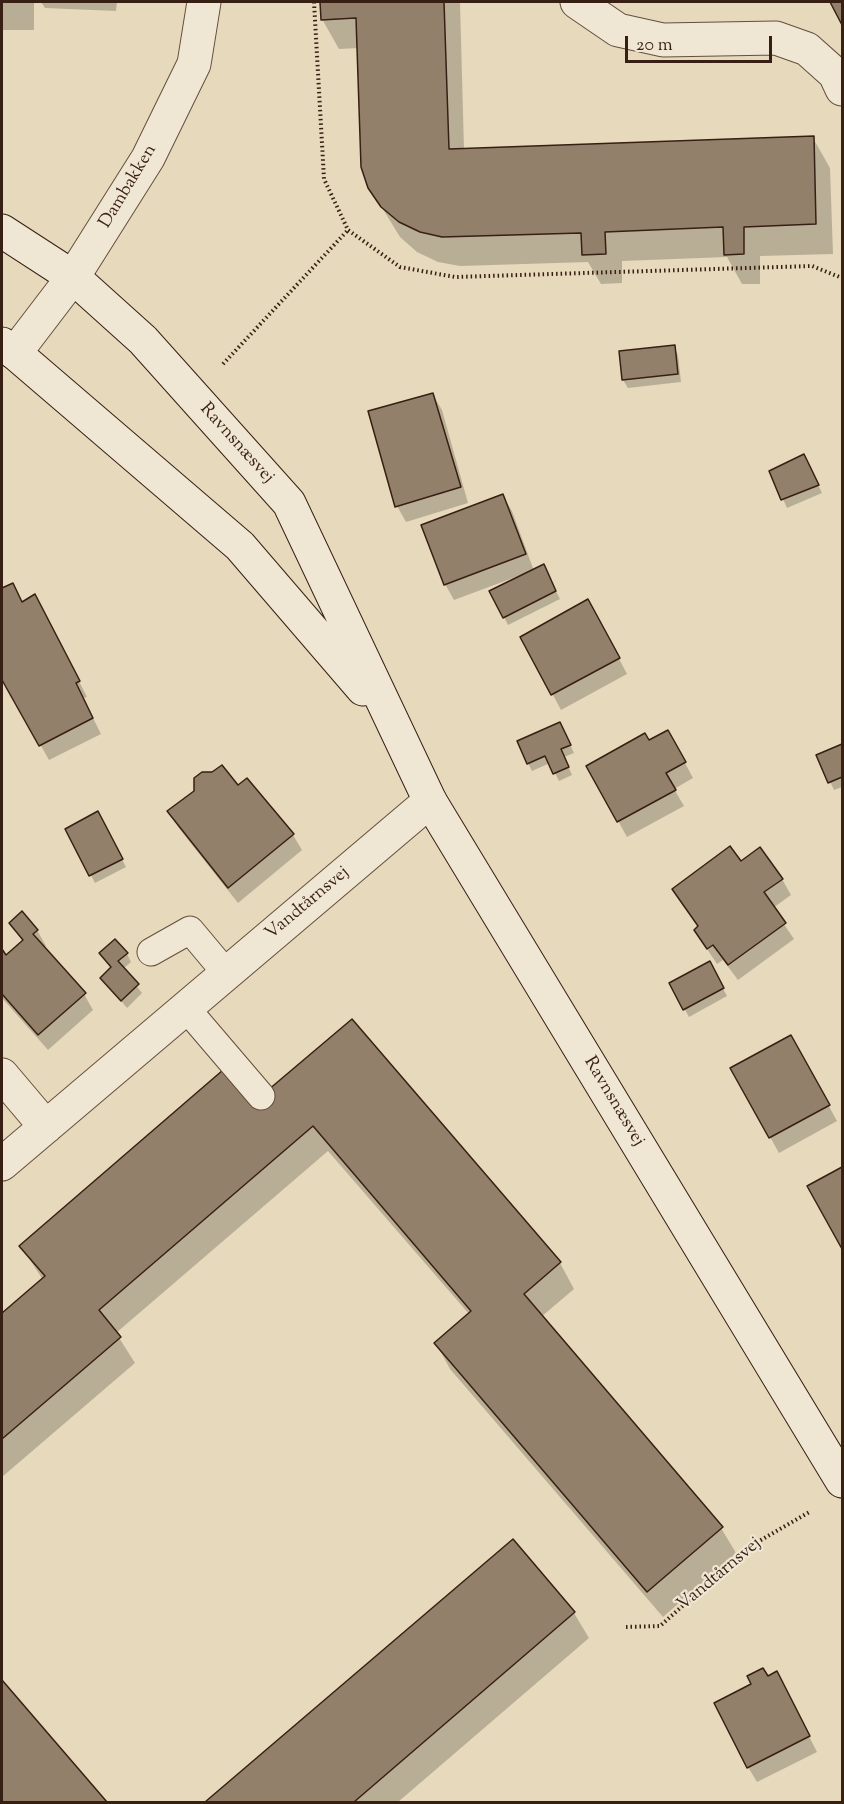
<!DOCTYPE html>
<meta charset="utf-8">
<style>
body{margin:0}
#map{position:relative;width:844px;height:1804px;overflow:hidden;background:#e7d9bb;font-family:"Sorts Mill Goudy",serif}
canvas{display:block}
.frame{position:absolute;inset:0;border:3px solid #381f13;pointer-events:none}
.scale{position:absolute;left:625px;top:36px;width:147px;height:27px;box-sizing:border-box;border:3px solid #381f13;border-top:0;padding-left:8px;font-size:18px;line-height:21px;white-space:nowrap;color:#381f13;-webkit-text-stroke:4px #efe6d3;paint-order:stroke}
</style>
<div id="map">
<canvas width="844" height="1804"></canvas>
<div class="frame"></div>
<div class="scale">20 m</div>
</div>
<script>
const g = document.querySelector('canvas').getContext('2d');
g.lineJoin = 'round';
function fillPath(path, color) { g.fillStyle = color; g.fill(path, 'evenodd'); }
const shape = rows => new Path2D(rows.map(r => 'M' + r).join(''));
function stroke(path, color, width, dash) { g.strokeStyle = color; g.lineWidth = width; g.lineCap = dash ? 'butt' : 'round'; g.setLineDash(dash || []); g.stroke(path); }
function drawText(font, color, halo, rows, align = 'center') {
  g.font = font + ' "Sorts Mill Goudy",serif'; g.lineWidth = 4.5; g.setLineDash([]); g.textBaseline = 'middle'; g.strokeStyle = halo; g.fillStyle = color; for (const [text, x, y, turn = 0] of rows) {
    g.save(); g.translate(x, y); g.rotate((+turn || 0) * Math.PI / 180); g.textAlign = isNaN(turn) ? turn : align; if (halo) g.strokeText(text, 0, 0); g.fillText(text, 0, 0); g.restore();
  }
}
const shadow = shape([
 [2,2,34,2,34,30,2,30,2,41],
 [41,2,117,2,116,11,45,8],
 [321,2,460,2,464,150,813,138,830,168,833,254,760,256,760,284,742,284,727,257,622,261,622,283,601,284,588,262,460,266,438,262,417,252,400,237,370,188,359,48,339,49,322,19],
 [674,347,678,355,681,382,628,388,623,380],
 [433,395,442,410,468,503,406,522,397,506],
 [808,464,822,493,787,508,771,472],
 [503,496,512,511,534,571,547,574,560,599,508,625,504,617,521,575,454,600,445,584],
 [12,585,22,603,44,612,87,697,83,698,101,734,49,760,2,677,2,590],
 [597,617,627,674,561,710,522,637],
 [564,732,574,753,564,757,572,775,559,781,550,763,532,771,528,763],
 [648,742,677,748,693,778,674,789,684,806,627,837,588,766],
 [842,746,842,787,834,790,818,756],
 [238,787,293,835,302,850,238,903,178,827,169,812],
 [102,821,126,867,95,883,67,829],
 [782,879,791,895,773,908,794,939,738,980,723,960,717,964,705,946,696,930,699,928,674,890],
 [11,924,37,930,46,946,44,948,84,994,93,1010,48,1050,2,998,2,952,6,957,23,942],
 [101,954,127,954,131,962,123,969,142,993,127,1008,102,978,112,969],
 [709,963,727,996,689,1017,671,984],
 [352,1021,560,1263,574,1289,541,1317,721,1528,736,1553,663,1617,450,1369,436,1343,469,1314,328,1151,116,1333,135,1363,2,1477,2,1315,43,1280,21,1246,252,1107],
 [791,1037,837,1121,779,1153,732,1069],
 [842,1168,842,1246,810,1187],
 [512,1541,574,1613,589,1638,398,1802,207,1802],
 [768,1678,785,1689,817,1752,757,1782,748,1767],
 [2,1682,105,1802,2,1802]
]);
const building = shape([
 [320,2,444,2,449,149,814,136,816,224,744,227,744,254,724,255,723,227,605,232,606,254,582,255,581,233,442,237,420,232,399,222,381,207,368,188,361,167,356,18,321,20,320,2],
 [830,2,842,2,842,25,830,2],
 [675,345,678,374,622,380,619,351,675,345],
 [433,393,461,487,395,507,368,411,433,393],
 [804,454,819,485,781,500,769,471,804,454],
 [503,494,526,554,444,585,421,525,503,494],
 [544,564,556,591,503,618,489,591,544,564],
 [13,583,22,602,35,594,80,681,76,683,93,718,39,746,2,680,2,588,13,583],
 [588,599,620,658,551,695,520,637,588,599],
 [560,722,571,745,561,749,569,767,553,774,545,756,527,764,517,741,560,722],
 [668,730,686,762,666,773,676,790,617,822,586,766,645,733,649,740,668,730],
 [842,744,842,777,828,783,816,755,842,744],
 [222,765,238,785,247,778,294,834,228,888,167,811,194,791,194,778,202,772,212,772,222,765],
 [98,811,123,859,89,876,65,829,98,811],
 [730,846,741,861,760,847,783,879,764,892,786,923,728,965,713,945,707,949,694,930,698,926,672,889,730,846],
 [22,911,38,930,33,934,86,993,38,1035,2,994,2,949,6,955,23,940,9,923,22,911],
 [115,939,128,953,118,961,139,984,121,1001,100,978,111,967,99,953,115,939],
 [710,961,724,988,683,1010,669,983,710,961],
 [352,1019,561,1262,524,1294,723,1527,647,1592,434,1343,471,1311,313,1126,99,1310,121,1337,2,1439,2,1313,45,1276,19,1246,223,1070,261,1096,352,1019],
 [791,1035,830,1105,769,1138,730,1068,791,1035],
 [842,1167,842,1249,807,1186,842,1167],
 [513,1539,575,1612,354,1802,205,1802,513,1539],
 [763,1668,768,1676,777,1671,810,1736,747,1768,714,1703,751,1684,747,1676,763,1668],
 [2,1680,107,1802,2,1802,2,1680]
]);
const path = shape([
 [314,2,324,179,348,230,400,267,455,277,812,266,842,278],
 [223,364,348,230],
 [626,1627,660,1626,747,1548,811,1511]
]);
const service = shape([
 [151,952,190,930,226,973],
 [185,1007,261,1096]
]);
const minor = shape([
 [577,2,618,30,663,40,776,38,807,49,835,74,842,89],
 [15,353,73,277,148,158,194,64,204,2],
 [2,1075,46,1127],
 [2,1164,430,801]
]);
const secondary = shape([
 [2,231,73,277,143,340,289,503,430,801,842,1481],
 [2,344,15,353,240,546,363,689]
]);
const streetNames = [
 ["Dambakken",129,187,-59],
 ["Ravnsnæsvej",236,444,48],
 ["Vandtårnsvej",308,904,-40],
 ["Ravnsnæsvej",613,1102,59],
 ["Vandtårnsvej",720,1575,-40]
];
fillPath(shadow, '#0003');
fillPath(building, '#93806a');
stroke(building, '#381f13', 1.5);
stroke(service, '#644e3d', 29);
stroke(minor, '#644e3d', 35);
stroke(secondary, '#381f13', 35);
stroke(path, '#381f13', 4, [1.5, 3]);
stroke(service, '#efe6d3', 27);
stroke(minor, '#efe6d3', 33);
stroke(secondary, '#efe6d3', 33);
drawText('18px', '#381f13', '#efe6d3', streetNames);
</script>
